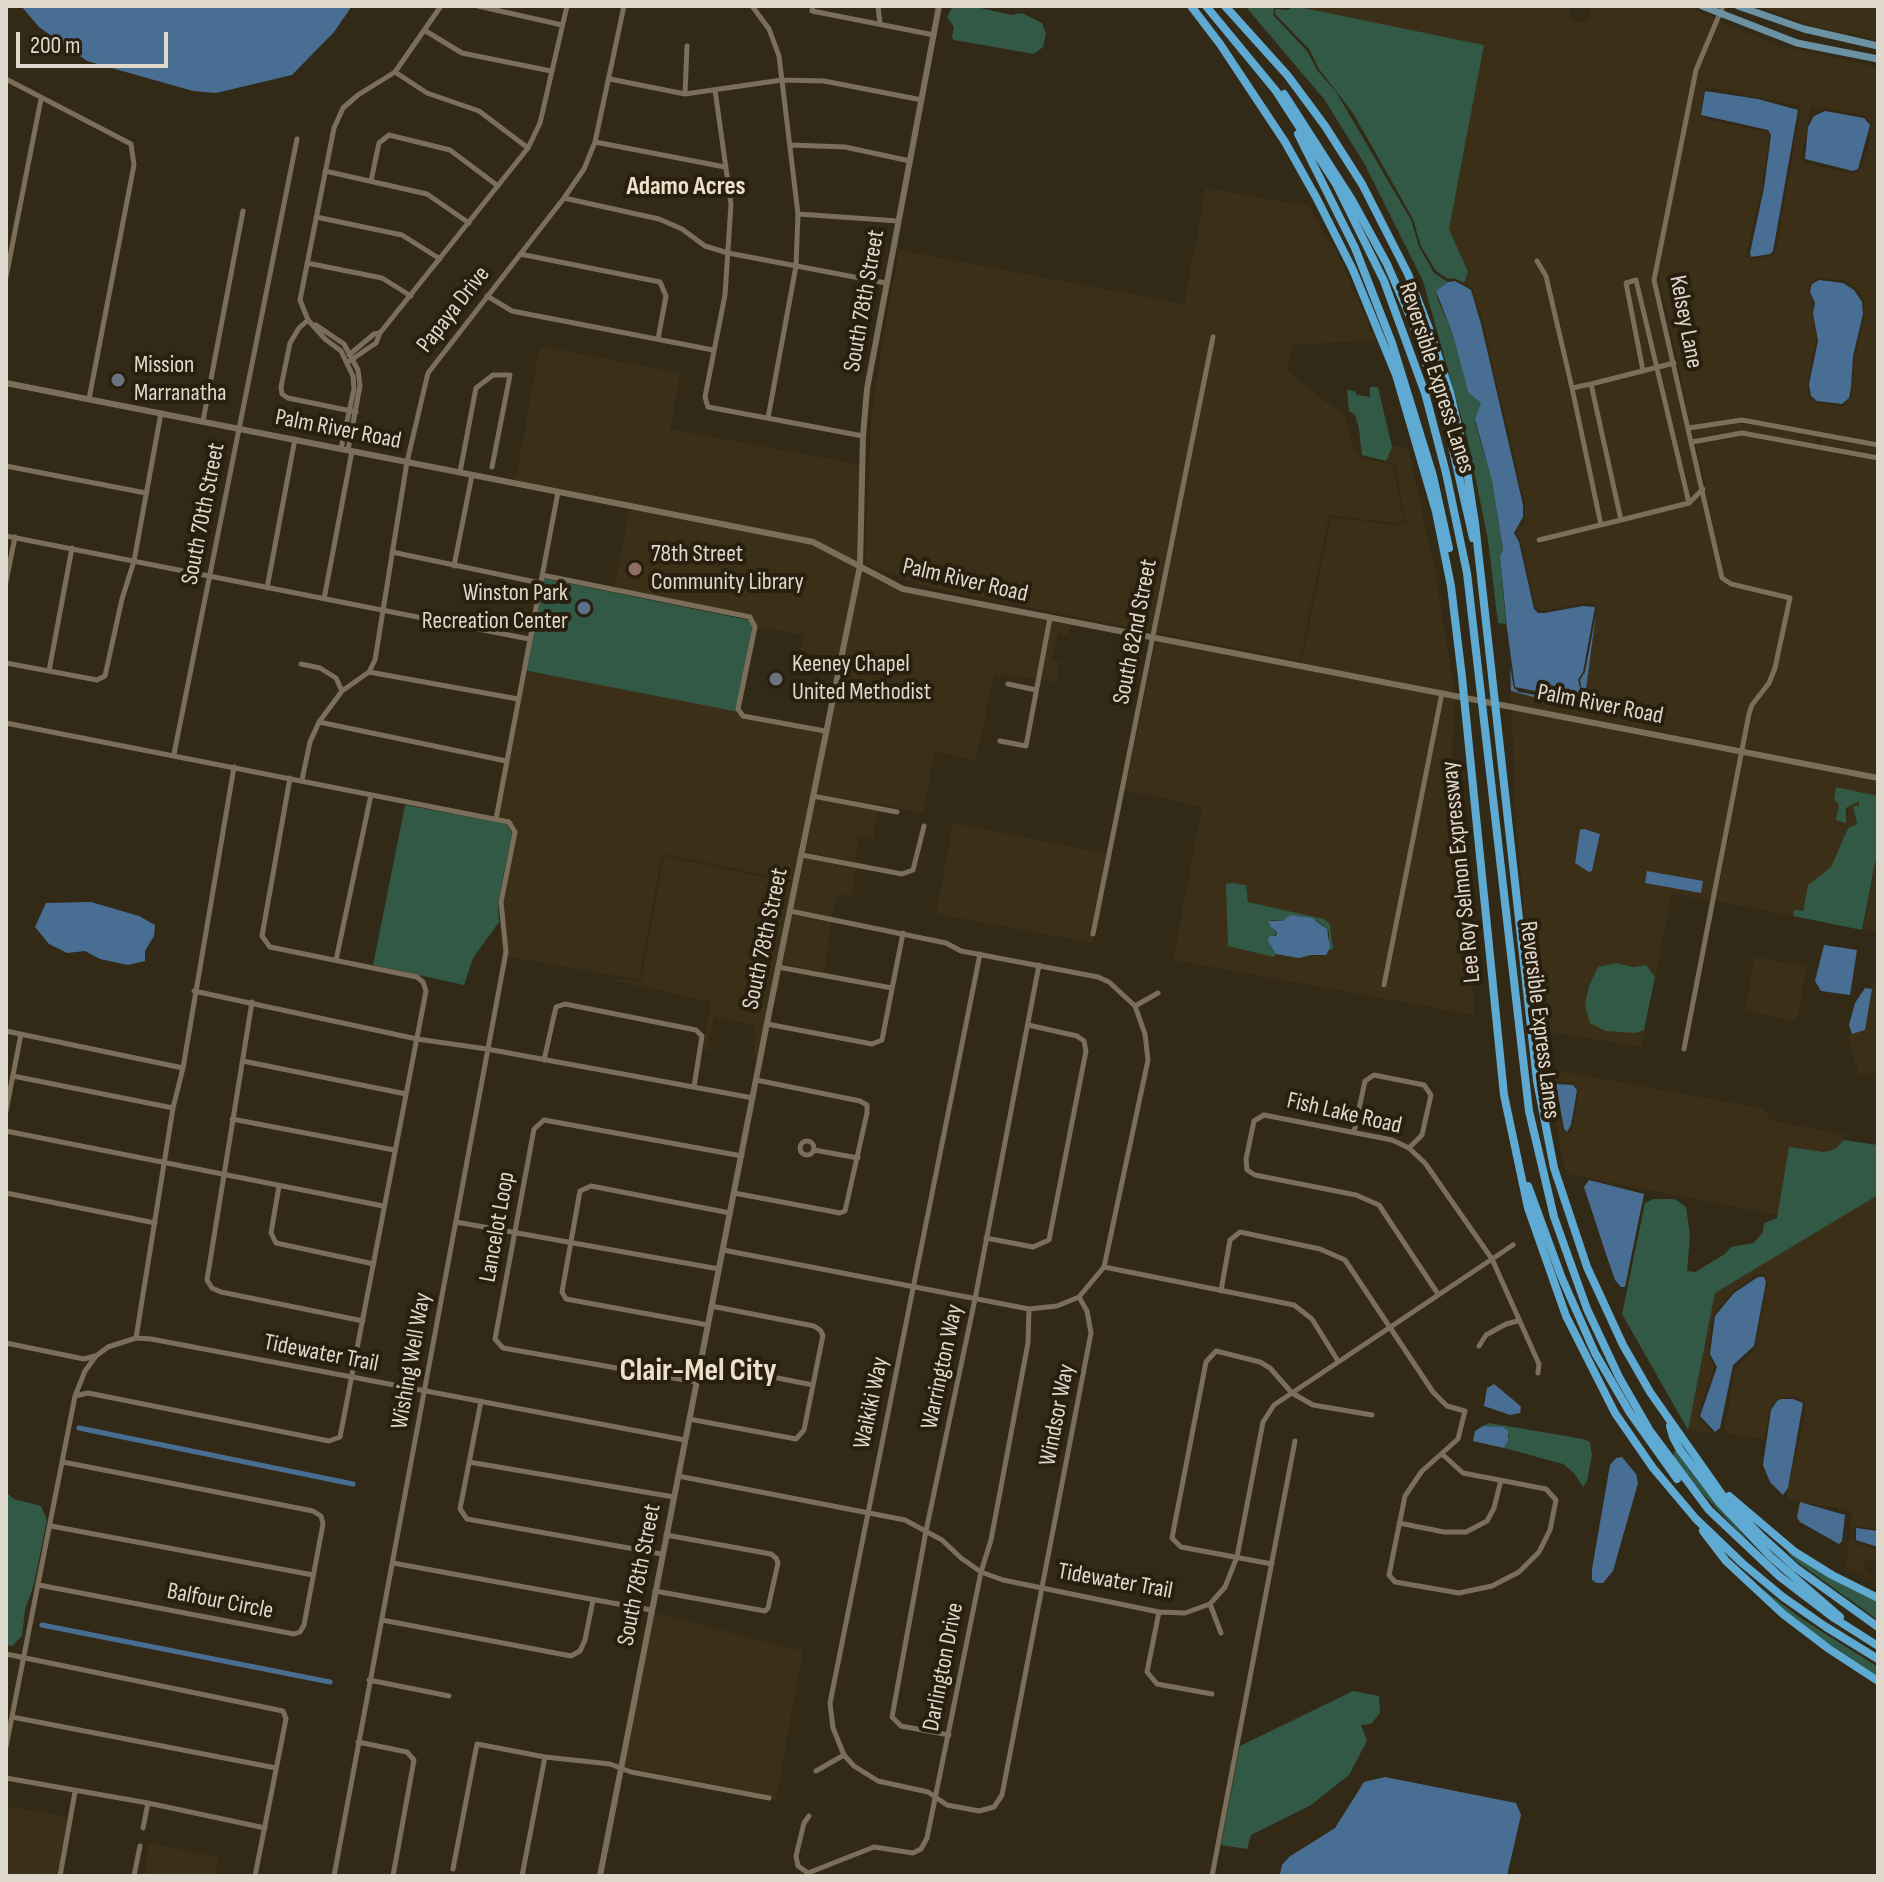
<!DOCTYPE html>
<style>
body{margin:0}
#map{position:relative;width:1884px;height:1882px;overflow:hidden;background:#332917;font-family:"Sofia Sans Condensed",sans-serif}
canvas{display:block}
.frame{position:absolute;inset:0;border:8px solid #ded8cd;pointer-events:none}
.scale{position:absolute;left:16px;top:32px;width:152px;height:36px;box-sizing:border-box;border:4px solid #ded8cd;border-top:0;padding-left:10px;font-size:24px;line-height:28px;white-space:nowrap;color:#ded8cd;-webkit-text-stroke:6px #291f0e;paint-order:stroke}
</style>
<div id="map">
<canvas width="1884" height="1882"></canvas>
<div class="frame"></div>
<div class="scale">200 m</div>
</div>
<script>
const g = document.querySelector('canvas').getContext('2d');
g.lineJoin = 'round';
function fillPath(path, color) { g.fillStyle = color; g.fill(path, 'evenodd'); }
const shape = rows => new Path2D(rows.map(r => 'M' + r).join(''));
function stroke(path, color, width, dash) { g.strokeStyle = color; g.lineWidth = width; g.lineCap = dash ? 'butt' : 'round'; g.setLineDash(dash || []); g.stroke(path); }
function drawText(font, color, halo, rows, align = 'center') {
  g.font = font + ' "Sofia Sans Condensed",sans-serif'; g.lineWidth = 8; g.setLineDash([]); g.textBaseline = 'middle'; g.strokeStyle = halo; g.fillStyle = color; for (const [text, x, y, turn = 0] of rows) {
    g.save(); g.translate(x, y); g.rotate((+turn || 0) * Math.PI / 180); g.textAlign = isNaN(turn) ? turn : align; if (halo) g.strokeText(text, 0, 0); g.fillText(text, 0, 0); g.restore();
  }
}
const built = shape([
 [1294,6,1571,6,1569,21,1587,22,1592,6,1688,6,1715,19,1693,70,1652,280,1671,361,1659,364,1639,280,1635,277,1625,280,1623,284,1639,369,1574,385,1549,275,1538,257,1534,260,1544,277,1598,523,1536,539,1537,544,1688,506,1701,495,1720,581,1730,587,1787,601,1773,667,1767,681,1750,704,1741,747,1511,704,1511,691,1560,704,1584,704,1597,608,1594,604,1582,603,1544,611,1536,608,1521,542,1516,533,1518,528,1525,525,1525,504,1483,323,1473,289,1464,283,1468,272,1449,229,1484,45],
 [1755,6,1878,6,1878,40,1816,27],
 [1720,21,1777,45,1878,67,1878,442,1743,417,1691,425,1658,272,1698,71],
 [1713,88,1795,105,1800,109,1776,251,1770,256,1751,259,1747,253,1762,188,1769,135,1767,132,1700,118,1704,89],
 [1811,106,1864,115,1871,123,1868,147,1859,171,1852,173,1804,163,1801,159],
 [1819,278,1844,280,1856,288,1864,301,1865,314,1855,356,1851,398,1843,406,1816,403,1809,397,1807,383,1816,341,1812,300,1808,293,1810,283],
 [1206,188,1308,206,1341,261,1375,340,1292,345,1287,370,1326,402,1343,412,1353,447,1362,458,1393,465,1404,521,1395,523,1329,515,1300,661,926,587,869,565,865,558,871,424,880,357,899,250,1184,304],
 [1634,284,1653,365,1645,367,1629,285],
 [540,346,680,373,670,429,863,465,858,563,812,540,515,482],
 [1672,366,1700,489,1691,498,1660,369],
 [1655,371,1686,501,1623,517,1594,386],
 [1589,387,1618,518,1603,521,1575,390],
 [1742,423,1817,436,1816,444,1743,431,1694,439,1692,430],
 [1742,436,1878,461,1878,775,1746,748,1755,706,1771,685,1777,669,1793,597,1732,581,1724,576,1696,444],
 [1822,437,1878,448,1878,455,1821,445],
 [1391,445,1408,449,1435,570,1455,693,1301,663,1331,517,1394,525,1405,523,1396,464,1386,461],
 [630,508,813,543,858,567,839,659,801,652,804,635,755,626,751,616,614,589],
 [861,571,903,592,1047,620,1036,679,994,674,976,760,935,752,923,814,878,803,878,805,816,793],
 [1052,621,1071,625,1067,635,1058,633,1052,661,1060,662,1057,682,1041,680],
 [1156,641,1439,696,1381,987,1386,988,1444,697,1455,699,1451,767,1471,952,1474,1015,1173,960,1202,807,1125,790],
 [1232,883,1246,886,1248,902,1324,919,1330,924,1333,942,1331,950,1326,955,1318,956,1277,954,1274,957],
 [524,671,738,709,743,716,825,731,796,881,662,854,639,980,505,956,501,902,515,832,509,822,496,819],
 [1512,710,1740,753,1711,901,1672,893,1655,977,1646,965,1633,967,1616,963,1609,965,1644,1030,1646,1025,1641,1047,1535,1030,1515,812],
 [1599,833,1600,837,1592,871,1575,863],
 [1745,754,1878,781,1878,796,1837,788,1835,801,1848,817,1848,805,1859,801,1854,817,1857,824,1848,828,1831,867,1808,885,1803,911,1795,910,1793,916,1716,901],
 [815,799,877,811,873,838,858,836,855,862,805,852],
 [953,823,1107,854,1090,936,1094,937,1093,943,936,914],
 [664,856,793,883,757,1059,752,1058,757,1036,754,1032,754,1025,714,1017,707,1048,718,1052,703,1049,711,1002,617,981,617,979,641,981],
 [804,858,855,868,852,896,837,894,832,917,793,909],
 [1875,861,1878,861,1878,933,1863,930],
 [792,915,831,922,824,972,781,964],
 [1754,957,1807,966,1797,1021,1745,1011],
 [1878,976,1878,1073,1865,1076,1858,1072,1848,1035,1865,1030,1872,989],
 [1539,1067,1765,1109,1769,1120,1846,1135,1835,1149,1824,1152,1789,1147,1778,1215,1566,1174,1548,1088],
 [1557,1081,1573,1083,1579,1089,1573,1125,1568,1134,1562,1129,1554,1084],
 [1878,1195,1878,1529,1855,1526,1852,1535,1857,1544,1878,1550,1878,1559,1867,1559,1863,1567,1866,1573,1878,1579,1878,1582,1846,1567,1852,1511,1786,1499,1805,1413,1805,1402,1803,1399,1793,1396,1775,1399,1769,1410,1765,1440,1724,1433,1735,1369,1755,1349,1768,1283,1765,1274,1758,1274,1733,1291,1713,1315,1708,1354,1714,1367,1698,1416,1713,1433,1688,1430,1715,1293],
 [654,1613,803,1651,776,1800,771,1799,771,1796,624,1766],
 [6,1806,68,1817,57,1876,6,1876],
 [149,1842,218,1858,215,1876,145,1876]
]);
const green = shape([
 [953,6,972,6,1011,15,1022,13,1042,23,1046,34,1043,47,1034,54,954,40,952,37,954,27,947,17],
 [1245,6,1291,6,1275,6,1273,15,1307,51,1317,70,1336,92,1411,220,1419,247,1434,273,1448,282,1436,291,1438,300,1453,335,1468,392,1482,403,1475,422,1492,481,1503,550,1500,556,1506,624,1498,623,1488,540,1468,441,1423,281,1364,163,1324,99],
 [1294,6,1484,45,1449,229,1468,272,1464,283,1454,278,1448,279,1436,271,1421,246,1413,219,1353,113,1319,69,1309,49,1275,14,1276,9,1288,10],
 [1370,387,1378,387,1392,447,1386,461,1362,455,1359,429,1355,415,1349,411,1347,390,1355,391,1357,395,1370,397],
 [542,578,753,621,739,712,523,670],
 [1836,787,1878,796,1878,861,1875,862,1862,930,1793,916,1794,910,1803,911,1808,885,1831,867,1848,828,1857,824,1853,807,1859,805,1859,801,1846,808,1846,823,1836,820,1839,805,1834,799],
 [405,805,507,824,512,833,498,902,499,922,473,958,464,985,373,965],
 [1232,883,1246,885,1248,902,1324,919,1330,924,1333,949,1329,950,1329,932,1323,925,1316,920,1290,915,1283,921,1271,920,1273,929,1277,932,1274,936,1277,953,1274,957,1228,946,1226,884],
 [1616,963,1633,967,1646,965,1655,977,1644,1030,1636,1033,1606,1031,1590,1023,1585,1005,1589,986,1598,967],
 [1844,1140,1878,1145,1878,1195,1715,1293,1688,1430,1622,1314,1645,1203,1653,1199,1675,1199,1686,1207,1690,1235,1687,1271,1695,1272,1725,1254,1731,1247,1754,1243,1763,1232,1764,1223,1777,1218,1789,1147,1824,1152,1835,1149],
 [1489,1423,1583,1439,1590,1442,1592,1455,1587,1481,1583,1487,1574,1473,1563,1464,1504,1448,1509,1436,1503,1427,1483,1426],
 [1675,1450,1699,1482,1754,1548,1702,1493,1673,1456],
 [6,1492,14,1499,41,1506,47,1520,34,1584,25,1610,22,1636,12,1646,6,1645],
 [1788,1550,1878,1601,1878,1620,1796,1561,1787,1552],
 [1752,1581,1802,1619,1878,1667,1878,1677,1846,1659,1786,1614],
 [1353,1691,1379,1696,1380,1713,1371,1724,1361,1725,1367,1741,1349,1775,1311,1805,1251,1835,1247,1849,1221,1845,1240,1746]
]);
const water = shape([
 [21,6,352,6,334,32,292,75,216,93,193,91,87,61,39,27],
 [1705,91,1758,99,1798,110,1773,251,1770,254,1751,257,1750,253,1764,188,1771,135,1768,130,1701,115],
 [1825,111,1864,118,1870,125,1858,169,1853,171,1805,159,1808,127,1814,116],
 [1819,280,1843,283,1854,290,1862,302,1863,314,1853,356,1851,388,1849,398,1842,404,1817,401,1811,396,1809,384,1818,341,1813,313,1815,303,1810,292,1812,284],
 [1455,281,1471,290,1481,324,1523,505,1523,517,1514,533,1519,542,1534,609,1538,613,1544,613,1583,606,1595,607,1583,672,1578,680,1582,695,1576,699,1515,687,1507,628,1500,556,1503,550,1492,481,1475,419,1481,403,1468,392,1453,335,1436,291,1448,282],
 [1596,614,1584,704,1560,704,1511,691,1510,667,1514,688,1519,692,1575,702,1583,697,1580,680,1585,672],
 [1584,829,1600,834,1592,871,1589,872,1575,863,1580,830],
 [1647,871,1703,881,1701,893,1645,883],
 [91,902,139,916,155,925,154,936,145,951,145,961,128,965,100,959,85,951,67,953,49,944,35,927,46,903],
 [1290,915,1312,918,1327,929,1330,948,1326,955,1311,955,1299,958,1276,954,1268,941,1269,936,1276,936,1277,932,1270,926,1269,921,1283,921],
 [1824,945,1857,950,1850,995,1821,991,1815,981],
 [1865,988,1872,989,1865,1030,1852,1034,1849,1025,1855,1003],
 [1556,1084,1573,1085,1577,1090,1571,1125,1567,1132,1564,1129],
 [1589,1180,1644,1194,1625,1287,1621,1287,1615,1280,1605,1251,1584,1187],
 [1758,1277,1764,1277,1766,1282,1754,1346,1733,1365,1720,1428,1715,1432,1700,1416,1717,1367,1710,1354,1715,1316,1734,1293],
 [1494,1384,1517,1403,1521,1407,1520,1413,1510,1415,1484,1406,1487,1388],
 [1781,1399,1793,1399,1803,1403,1788,1488,1783,1495,1770,1482,1763,1465,1771,1410,1777,1401],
 [1483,1426,1503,1427,1508,1431,1508,1440,1504,1448,1473,1441,1475,1431],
 [1622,1457,1636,1474,1638,1483,1613,1571,1603,1583,1597,1583,1592,1580,1592,1569,1610,1465,1616,1458],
 [1800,1502,1845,1515,1842,1541,1839,1544,1800,1522,1797,1517],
 [1856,1528,1878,1531,1878,1547,1856,1540],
 [1385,1777,1516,1803,1521,1815,1507,1876,1289,1876,1280,1874,1282,1865,1289,1857,1335,1828,1364,1782]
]);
const canal = shape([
 [79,1428,353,1484],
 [42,1625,330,1682]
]);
const minor = shape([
 [478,6,562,25],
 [752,6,769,29,779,56,798,214,796,266,768,418],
 [813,6,812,11,934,35],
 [878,6,880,24],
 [424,30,462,53,551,71],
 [395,72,427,93,479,111,528,148],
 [6,79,131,144,134,165,89,399],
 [610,79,685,94,782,80,824,81,922,100],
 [715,90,731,204,725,295,705,397,708,407,863,436],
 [685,94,687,46],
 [595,142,725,167],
 [791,145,845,147,910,161],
 [325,171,427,194,469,223],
 [371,181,379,143,389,135,450,150,498,186],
 [564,198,659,219,682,229,705,246,728,253,886,283],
 [798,214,898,221],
 [316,217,402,235,440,259],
 [520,254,660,282,666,296,658,339],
 [1537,261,1546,276,1572,388],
 [307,263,382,278,411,296],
 [6,277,41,99],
 [487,296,512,311,713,350],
 [308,320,299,328,290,343,281,387,282,394,288,398,356,412],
 [316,325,344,344,358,370,360,386,348,450],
 [349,355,374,334,379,333],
 [348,362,376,343,380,333,528,148,540,123,567,6],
 [1674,363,1591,384,1621,520,1689,503,1703,489],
 [1643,371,1626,283,1636,280,1689,503],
 [1591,384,1572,388,1601,525],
 [203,421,243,211],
 [1689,428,1742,420,1878,445],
 [1692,442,1742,433,1878,458],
 [341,449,354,389,353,376,341,351,325,339,308,320,300,300,334,128,343,108,358,95,395,72,441,6],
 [6,466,146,493],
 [460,472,476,388,493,375,510,375,492,467],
 [6,536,529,639],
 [1539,540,1621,520],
 [392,552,540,583],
 [454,566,472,475],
 [542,575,750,617,755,627,738,709,743,716,825,731],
 [6,582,15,537],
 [267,588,295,439],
 [324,599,352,451],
 [6,663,97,680,105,676,122,599,134,561,161,413],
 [301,664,320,668,336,678,342,691],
 [49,671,72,548],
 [369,672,518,699],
 [1008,684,1036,690],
 [319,722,506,761],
 [6,723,509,822,515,832,501,902,506,952,334,1876],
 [1000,741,1026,746,1050,618],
 [174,754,297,139],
 [302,780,310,742,319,722,342,691,369,672,375,660,407,462,428,373,564,198,584,169,595,142,624,6],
 [813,796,897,812],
 [496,819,558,492],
 [802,855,902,874,913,870,924,826],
 [1093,934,1213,337],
 [980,954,830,1703,833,1728,844,1755,854,1766,878,1781,928,1792,947,1805,979,1811,994,1807,1002,1795,1091,1333,1087,1311,1079,1297],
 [336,960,371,795],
 [778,967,892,988],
 [1384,985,1442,693],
 [194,991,417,1039,487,1049,753,1098],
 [252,1002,207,1280,212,1288,221,1292,363,1321],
 [1135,1006,1158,993],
 [767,1024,872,1044,882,1040,903,933],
 [6,1031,183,1068],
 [1684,1049,1749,714,1752,705,1769,683,1775,668,1790,598,1731,584,1722,578,1654,280,1696,70,1723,6],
 [544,1060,556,1007,565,1004,696,1030,702,1036,694,1087],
 [243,1061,406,1094],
 [13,1076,173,1108],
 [6,1111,21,1034],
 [232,1119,394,1150],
 [6,1131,383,1206],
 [1354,1132,1365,1081,1374,1075,1424,1085,1431,1095,1422,1135,1409,1148],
 '800 1148a7 7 0 1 1 14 0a7 7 0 1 1-14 0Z',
 [814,1150,858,1158],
 [279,1186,271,1233,276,1243,374,1264],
 [6,1193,155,1223],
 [734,1193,840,1213,845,1211,867,1113,867,1105,860,1101,756,1080],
 [456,1222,719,1269],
 [986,1238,1033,1247,1049,1240,1086,1051,1084,1041,1077,1036,1028,1025],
 [723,1250,1029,1309,1057,1306,1079,1297,1104,1267,1148,1060,1145,1034,1135,1006,1109,982,1098,977,961,951,946,943,790,911],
 [1104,1267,1294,1305,1312,1319,1338,1361],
 [1221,1291,1230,1240,1240,1232,1320,1249,1345,1260,1433,1392,1447,1406,1465,1411,1458,1439,1422,1471,1405,1496,1389,1575,1395,1582,1459,1593,1492,1586,1519,1572,1539,1552,1550,1530,1556,1500,1546,1489,1463,1473,1442,1454],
 [1438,1294,1379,1205,1356,1195,1255,1175,1247,1170,1246,1159,1254,1121,1264,1115,1392,1140,1409,1148,1425,1163,1492,1259,1539,1364,1538,1373],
 [708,1325,566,1299,562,1292,580,1191,591,1186,730,1213],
 [136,1338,173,1108,183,1068,234,767],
 [6,1343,84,1359,95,1356],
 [1479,1346,1486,1335,1506,1324,1518,1321],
 [762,1375,813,1385],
 [696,1382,503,1348,495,1339,534,1129,544,1120,742,1156],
 [75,1396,88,1393,329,1441,340,1437,426,991,423,982,417,977,270,947,262,936,290,778],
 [481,1401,460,1509,467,1519,662,1554],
 [689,1419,796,1439,804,1430,823,1335,820,1330,814,1326,711,1306],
 [469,1462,674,1497],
 [678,1476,905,1520,942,1540,961,1558,981,1572,1003,1580,1159,1612,1185,1613,1210,1604,1225,1587,1237,1557,1263,1422,1274,1405,1513,1245],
 [1399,1523,1444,1532,1466,1532,1487,1521,1494,1508,1501,1480],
 [51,1526,313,1575],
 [393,1563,651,1610],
 [1272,1564,1181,1547,1172,1538,1206,1362,1216,1351,1260,1362,1270,1368,1292,1393,1313,1405,1372,1415],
 [39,1585,294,1634,300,1632,304,1625,323,1524,321,1516,313,1511,63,1462],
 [655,1591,765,1611,768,1608,778,1563,776,1558,771,1554,666,1535],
 [1210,1604,1221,1633],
 [1159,1612,1147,1672,1157,1684,1212,1694],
 [382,1620,571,1656,580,1651,585,1640,593,1600],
 [6,1654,283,1711,286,1719,255,1876],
 [369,1680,449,1696],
 [12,1717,276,1768],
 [949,1735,901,1726,892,1717,926,1531,975,1299,1039,965],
 [358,1742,407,1752,414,1760,393,1876],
 [6,1747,75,1396,85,1371,96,1356,108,1347,136,1338,151,1339,685,1440],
 [816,1771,844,1755],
 [6,1778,148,1803,265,1828],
 [809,1816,804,1823,796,1856,798,1866,808,1873,874,1847,913,1853,921,1849,927,1838,981,1572,991,1540,1028,1343,1029,1309],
 [143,1828,148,1803],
 [453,1869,477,1744,545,1757,610,1764,631,1772,769,1798],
 [60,1876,75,1792],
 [134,1876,140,1846],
 [522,1876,545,1757],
 [1212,1876,1295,1441]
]);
const tertiary = shape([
 [6,383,813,542,903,589,1878,778],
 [600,1876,768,1018,860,566,863,436,867,389,939,6]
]);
const primary = shape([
 [1702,6,1797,43,1878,59],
 [1738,6,1804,29,1878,46]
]);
const motorway = shape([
 [1191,6,1220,44,1285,142,1316,197,1353,270,1396,375,1436,512,1451,586,1462,677,1504,1095,1528,1208,1566,1316,1615,1413,1653,1468,1696,1519,1742,1563,1783,1597,1826,1627,1878,1659],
 [1206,6,1276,91,1336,184,1384,281,1425,393,1446,473,1467,573,1529,1111,1554,1217,1587,1309,1619,1377,1650,1431,1709,1510,1779,1576,1834,1618,1878,1646],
 [1225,6,1288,76,1325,126,1362,184,1408,274,1431,334,1450,392,1464,452,1475,523,1537,1081,1554,1168,1587,1267,1623,1345,1650,1392,1723,1496,1761,1536,1796,1568,1878,1627],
 [1284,94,1352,200,1387,264,1411,319,1447,424,1473,538],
 [1298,134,1355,248,1392,343,1433,476,1449,548],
 [1528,1186,1561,1276,1595,1353,1630,1413,1677,1479],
 [1670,1426,1673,1437,1680,1450,1720,1503,1771,1557,1840,1617],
 [1729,1496,1795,1552,1832,1575,1878,1598],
 [1703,1531,1726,1561,1783,1614,1829,1649,1878,1681]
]);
const markers = [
 [118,380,8,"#6b7280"],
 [635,569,8,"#8d6e63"],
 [584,608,8,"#5c6f8a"],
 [776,679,8,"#6b7280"]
];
const streetNames = [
 ["South 78th Street",865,301,-80],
 ["Papaya Drive",454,310,-52],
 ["Kelsey Lane",1685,322,79],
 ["Reversible Express Lanes",1436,378,72],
 ["Palm River Road",338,430,11],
 ["South 70th Street",204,514,-79],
 ["Palm River Road",965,581,13],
 ["South 82nd Street",1136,632,-79],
 ["Palm River Road",1600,705,11],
 ["Lee Roy Selmon Expressway",1462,872,-96],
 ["South 78th Street",766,939,-78],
 ["Reversible Express Lanes",1539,1020,83],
 ["Fish Lake Road",1344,1114,13],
 ["Lancelot Loop",498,1227,-80],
 ["Tidewater Trail",321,1354,11],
 ["Wishing Well Way",412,1361,-80],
 ["Warrington Way",943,1367,-78],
 ["Waikiki Way",872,1403,-78],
 ["Windsor Way",1058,1415,-79],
 ["South 78th Street",640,1575,-79],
 ["Tidewater Trail",1115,1582,10],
 ["Balfour Circle",220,1602,11],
 ["Darlington Drive",944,1667,-79]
];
const poiNames = [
 ["Mission",134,366],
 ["Marranatha",134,394],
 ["78th Street",651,555],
 ["Community Library",651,583],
 ["Winston Park",568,594,"right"],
 ["Recreation Center",568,622,"right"],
 ["Keeney Chapel",792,665],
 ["United Methodist",792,693]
];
const neighbourhoodNames = [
 ["Adamo Acres",686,187]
];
const districtNames = [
 ["Clair-Mel City",698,1372]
];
fillPath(built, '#3c2f17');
fillPath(green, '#315946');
fillPath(water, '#486e94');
stroke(canal, '#486e94', 5);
stroke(minor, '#7b6f5b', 5);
stroke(tertiary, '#7b6f5b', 6);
stroke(primary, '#6a92a3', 7);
stroke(motorway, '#5eaad3', 8);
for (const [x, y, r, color] of markers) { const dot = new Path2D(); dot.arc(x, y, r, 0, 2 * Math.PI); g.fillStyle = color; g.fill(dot); stroke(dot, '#291f0e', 3); }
drawText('24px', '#ded8cd', '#291f0e', streetNames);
drawText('24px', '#ded8cd', '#291f0e', poiNames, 'left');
drawText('bold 26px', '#ede0ca', '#291f0e', neighbourhoodNames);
drawText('bold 32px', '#ede0ca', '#291f0e', districtNames);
</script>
